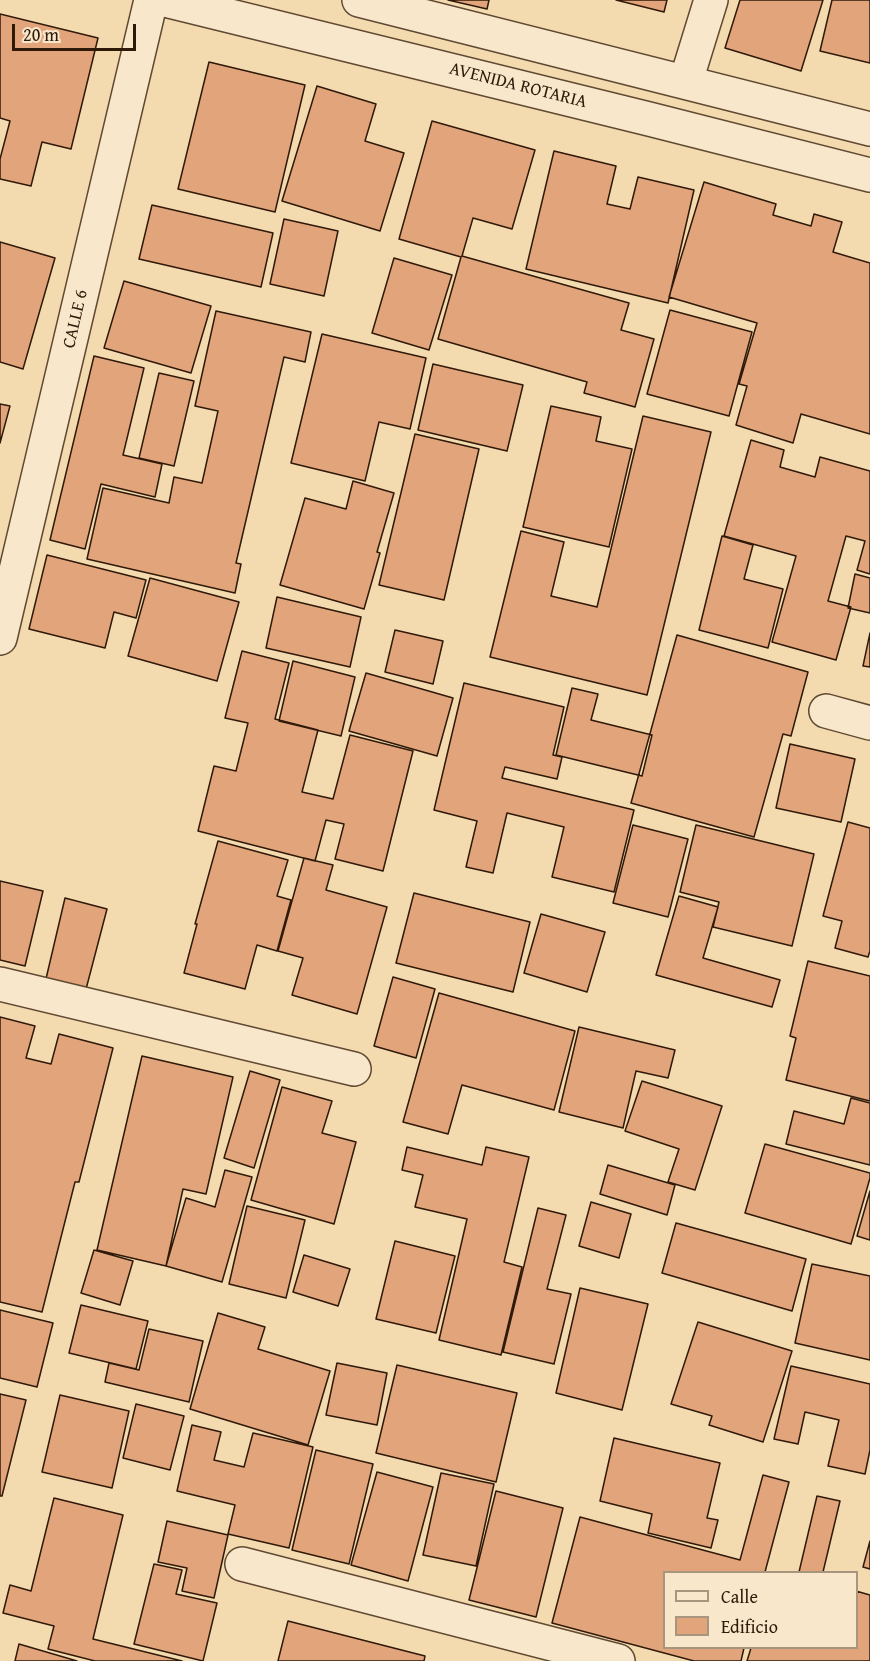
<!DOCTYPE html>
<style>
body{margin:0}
#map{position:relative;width:870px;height:1661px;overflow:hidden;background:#f4daaf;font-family:"Gentium Book Plus",serif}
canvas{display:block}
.legend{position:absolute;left:663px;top:1571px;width:195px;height:78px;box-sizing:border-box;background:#f8e7cb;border:2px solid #a8957d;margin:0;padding:8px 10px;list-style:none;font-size:18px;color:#2f1909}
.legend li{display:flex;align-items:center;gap:12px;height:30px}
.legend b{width:30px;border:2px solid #a8957d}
.scale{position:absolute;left:12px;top:24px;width:124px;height:27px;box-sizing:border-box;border:3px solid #2f1909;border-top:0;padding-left:8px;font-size:18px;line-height:21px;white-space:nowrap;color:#2f1909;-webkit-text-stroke:4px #f8e7cb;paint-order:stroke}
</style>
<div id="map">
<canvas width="870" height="1661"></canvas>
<ul class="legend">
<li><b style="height:8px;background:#f8e7cb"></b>Calle</li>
<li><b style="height:16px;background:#e2a47a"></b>Edificio</li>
</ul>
<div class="scale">20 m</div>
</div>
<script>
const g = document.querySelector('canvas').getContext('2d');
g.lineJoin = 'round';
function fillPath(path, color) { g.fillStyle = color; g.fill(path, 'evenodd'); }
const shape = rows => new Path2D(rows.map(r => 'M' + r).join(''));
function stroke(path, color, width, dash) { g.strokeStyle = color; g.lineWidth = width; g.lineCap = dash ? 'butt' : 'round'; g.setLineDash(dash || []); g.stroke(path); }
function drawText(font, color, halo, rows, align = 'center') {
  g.font = font + ' "Gentium Book Plus",serif'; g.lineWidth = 6; g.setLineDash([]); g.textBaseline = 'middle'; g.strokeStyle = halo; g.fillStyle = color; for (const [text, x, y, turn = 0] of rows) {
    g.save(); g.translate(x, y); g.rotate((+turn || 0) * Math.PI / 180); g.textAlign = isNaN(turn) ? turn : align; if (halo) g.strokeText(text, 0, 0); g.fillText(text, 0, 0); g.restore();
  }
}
const building = shape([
 [448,0,489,0,487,9,448,0],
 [616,0,667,0,664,12,616,0],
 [740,0,823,0,801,71,725,48,740,0],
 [832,0,870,0,870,63,820,51,832,0],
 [0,14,98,38,71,149,42,142,31,186,0,179,0,159,10,121,0,118,0,14],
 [209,62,305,85,275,212,178,189,209,62],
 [317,86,376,104,365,141,404,153,380,231,282,201,317,86],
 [432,121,535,150,512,229,473,218,462,256,629,303,621,330,654,339,635,407,584,393,587,382,438,339,461,257,399,239,432,121],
 [554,151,616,166,607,204,630,209,638,177,694,190,668,303,526,269,554,151],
 [704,182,776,204,773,215,811,226,814,214,842,222,833,252,870,263,870,434,801,414,793,443,736,425,747,386,739,384,757,323,669,297,704,182],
 [152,205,273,233,261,287,139,259,152,205],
 [284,219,338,231,324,296,270,284,284,219],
 [0,242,55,258,23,369,0,362,0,242],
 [394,258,452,275,429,350,372,333,394,258],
 [124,281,211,306,191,373,104,348,124,281],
 [670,310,752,332,729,416,647,394,670,310],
 [216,311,311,332,305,362,284,357,236,563,241,564,235,593,87,559,103,488,169,503,174,477,202,483,218,411,195,406,216,311],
 [322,334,426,358,410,429,379,422,365,481,291,463,322,334],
 [94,356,144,368,123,455,162,464,155,497,101,484,85,549,50,540,94,356],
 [433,364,523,385,507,451,418,430,433,364],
 [159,373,194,381,174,466,139,458,159,373],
 [0,404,10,406,0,443,0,404],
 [551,406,601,417,596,441,632,449,609,547,523,527,551,406],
 [643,416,711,432,647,695,490,657,521,531,564,542,551,596,597,607,643,416],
 [415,434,479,449,444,600,379,585,415,434],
 [751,440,784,450,780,467,815,477,820,457,870,471,870,574,857,570,865,541,846,536,828,601,851,607,836,660,772,642,796,556,724,536,751,440],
 [353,481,394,493,377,552,380,553,364,609,280,585,305,498,346,509,353,481],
 [722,536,753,545,744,579,783,589,768,648,699,630,722,536],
 [47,555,146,580,136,618,114,612,105,648,29,629,47,555],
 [855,574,870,578,870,613,848,608,855,574],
 [150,578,239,602,217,681,128,656,150,578],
 [277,597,361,617,350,667,266,648,277,597],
 [395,630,443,641,433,684,385,672,395,630],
 [870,633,870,667,863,666,870,633],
 [677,635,808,672,791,736,783,734,754,837,631,803,677,635],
 [242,651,289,663,275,719,318,730,302,792,333,799,350,735,413,751,383,871,335,859,344,824,326,820,315,861,198,831,214,766,236,771,248,723,225,718,242,651],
 [293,661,355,677,341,736,279,721,293,661],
 [366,673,453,698,437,756,349,731,366,673],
 [464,683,564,707,553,755,562,757,557,779,505,767,502,778,634,810,614,892,552,877,564,827,507,813,493,873,466,867,477,821,434,810,464,683],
 [572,688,598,694,591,720,652,735,642,776,556,755,572,688],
 [790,744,855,759,841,822,776,808,790,744],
 [848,822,870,828,870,951,868,957,835,948,842,921,823,916,848,822],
 [633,825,688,839,668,917,613,903,633,825],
 [696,825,814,854,792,946,713,927,719,902,680,892,696,825],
 [218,841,288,860,277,896,291,900,277,951,257,945,245,989,184,973,197,924,195,924,218,841],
 [304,858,333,865,326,890,387,907,357,1014,292,995,303,958,278,951,304,858],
 [0,881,43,891,25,966,0,960,0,881],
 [414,893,530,922,513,992,396,963,414,893],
 [679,896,718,907,703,958,780,980,772,1007,656,975,679,896],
 [65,898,107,909,85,993,45,983,65,898],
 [541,914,605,932,587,992,524,973,541,914],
 [808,961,870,976,870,1101,786,1080,796,1038,790,1036,808,961],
 [393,977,435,989,416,1058,374,1046,393,977],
 [439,993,575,1031,554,1110,462,1085,448,1134,403,1122,439,993],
 [0,1017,35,1026,26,1058,51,1064,59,1034,113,1048,79,1182,75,1182,42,1312,0,1302,0,1017],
 [579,1027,675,1050,668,1078,636,1071,623,1128,559,1112,579,1027],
 [142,1056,233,1077,206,1194,183,1189,166,1266,97,1250,142,1056],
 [250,1071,280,1080,254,1168,224,1158,250,1071],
 [642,1081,722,1106,695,1190,668,1182,679,1149,625,1131,642,1081],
 [282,1087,332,1101,322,1133,356,1142,334,1224,251,1200,282,1087],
 [851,1098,870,1103,870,1165,786,1144,794,1111,844,1124,851,1098],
 [765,1144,870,1173,870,1178,851,1244,745,1213,765,1144],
 [407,1147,482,1165,486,1147,529,1157,504,1262,522,1267,501,1355,439,1340,467,1219,415,1207,423,1175,402,1170,407,1147],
 [608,1165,675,1185,667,1215,600,1194,608,1165],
 [225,1170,252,1177,222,1282,166,1266,186,1198,215,1207,225,1170],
 [870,1191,870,1240,857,1236,870,1191],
 [591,1202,631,1214,619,1258,579,1246,591,1202],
 [247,1206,305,1220,286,1298,229,1284,247,1206],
 [538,1208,566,1215,547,1289,571,1294,554,1364,503,1352,538,1208],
 [676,1223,806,1259,792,1311,662,1273,676,1223],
 [395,1241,455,1256,436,1333,376,1319,395,1241],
 [94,1250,133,1261,120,1305,81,1293,94,1250],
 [304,1255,350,1269,338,1306,293,1292,304,1255],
 [812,1264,870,1276,870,1360,795,1343,812,1264],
 [580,1288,648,1304,622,1410,556,1393,580,1288],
 [81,1305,148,1321,136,1369,69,1353,81,1305],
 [0,1310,53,1323,37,1387,0,1378,0,1310],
 [218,1313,265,1327,258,1349,330,1371,308,1445,190,1409,218,1313],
 [698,1322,792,1351,763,1442,709,1425,712,1416,671,1404,698,1322],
 [149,1329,203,1341,189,1402,105,1382,109,1363,139,1370,149,1329],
 [337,1363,387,1373,377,1425,326,1415,337,1363],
 [397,1365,517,1393,496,1482,376,1453,397,1365],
 [791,1366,870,1384,870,1450,865,1474,828,1466,839,1420,805,1412,798,1444,774,1439,791,1366],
 [0,1394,26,1400,2,1496,0,1496,0,1394],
 [60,1395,129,1411,112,1488,42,1472,60,1395],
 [136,1404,184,1416,170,1470,123,1458,136,1404],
 [192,1425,221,1432,214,1460,244,1467,253,1433,313,1447,289,1548,228,1534,235,1505,177,1491,192,1425],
 [614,1438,720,1463,707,1518,718,1520,711,1548,648,1533,652,1514,600,1501,614,1438],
 [316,1450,373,1464,349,1564,292,1550,316,1450],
 [377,1472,433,1487,408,1581,351,1565,377,1472],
 [441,1473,494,1484,476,1566,423,1555,441,1473],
 [763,1475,789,1482,765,1572,664,1572,664,1648,744,1648,741,1661,694,1661,552,1623,580,1517,740,1560,763,1475],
 [496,1491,563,1508,536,1617,469,1600,496,1491],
 [817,1496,840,1501,823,1572,799,1572,817,1496],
 [54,1498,123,1515,93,1639,182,1661,95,1661,48,1649,54,1626,3,1613,10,1585,31,1591,54,1498],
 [167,1521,228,1535,214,1598,182,1591,187,1568,158,1562,167,1521],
 [870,1541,870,1569,863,1567,870,1541],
 [154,1564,182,1570,176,1594,217,1603,203,1661,134,1644,154,1564],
 [856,1591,870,1595,870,1661,747,1661,751,1648,856,1648,856,1591],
 [288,1621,425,1656,424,1661,278,1661,288,1621],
 [19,1644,77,1661,15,1661,19,1644]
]);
const minor = shape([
 [165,0,649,119,870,175],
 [359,0,870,129],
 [686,81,711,0],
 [0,638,151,0],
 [826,711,870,723],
 [0,984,354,1069],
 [242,1564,618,1661]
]);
const streetNames = [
 ["AVENIDA ROTARIA",518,86,14],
 ["CALLE 6",76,319,-77]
];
fillPath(building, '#e2a47a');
stroke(building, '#2f1909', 1.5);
stroke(minor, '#604932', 36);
stroke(minor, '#f8e7cb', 33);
drawText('18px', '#2f1909', '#f8e7cb', streetNames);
</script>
